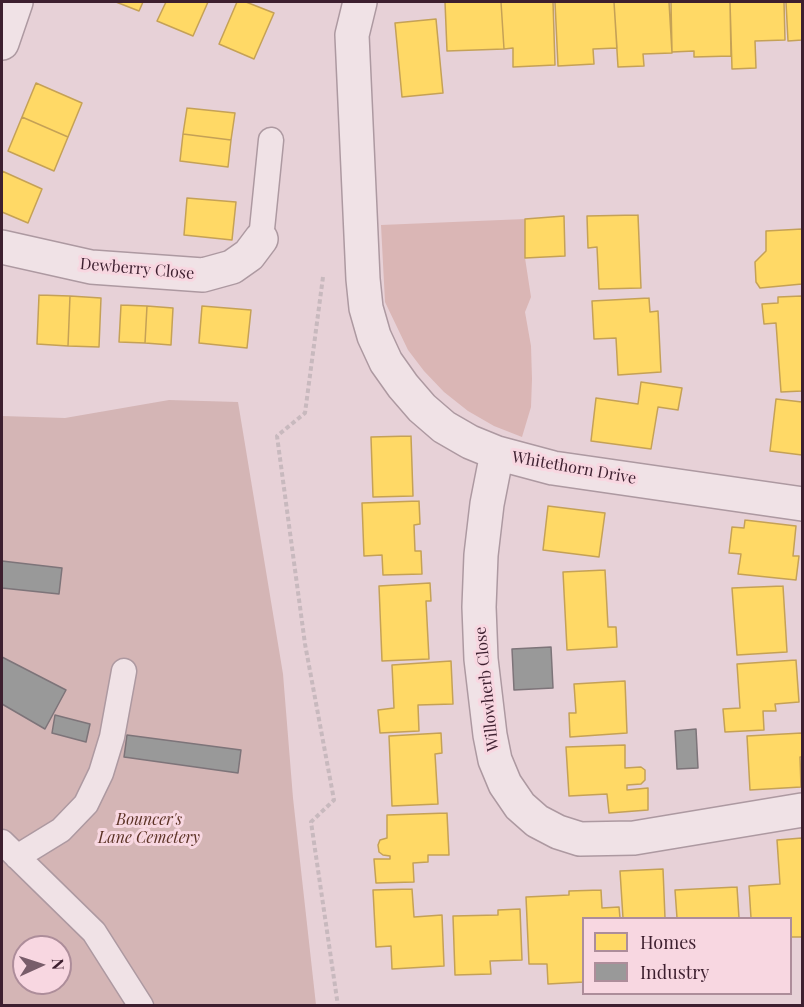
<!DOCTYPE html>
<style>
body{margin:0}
#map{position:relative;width:804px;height:1007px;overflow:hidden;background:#e7d1d7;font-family:"Playfair Display",serif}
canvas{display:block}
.frame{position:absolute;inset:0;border:3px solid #3d1f2f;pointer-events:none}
.legend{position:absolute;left:582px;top:917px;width:210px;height:78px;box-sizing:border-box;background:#f8d7e1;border:2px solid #ad8d9a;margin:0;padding:8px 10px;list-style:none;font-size:18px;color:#3d1f2f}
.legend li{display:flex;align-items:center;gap:12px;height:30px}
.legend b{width:30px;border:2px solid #ad8d9a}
.north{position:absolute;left:12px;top:935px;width:60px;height:60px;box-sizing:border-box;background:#f8d7e1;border:2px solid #ad8d9a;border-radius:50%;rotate:87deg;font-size:16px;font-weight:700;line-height:24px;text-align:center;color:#3d1f2f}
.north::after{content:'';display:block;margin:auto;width:21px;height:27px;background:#785d6a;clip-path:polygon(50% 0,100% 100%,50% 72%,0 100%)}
</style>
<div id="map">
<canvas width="804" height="1007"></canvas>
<div class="frame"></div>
<ul class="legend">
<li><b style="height:16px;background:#ffd966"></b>Homes</li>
<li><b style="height:16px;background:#999"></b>Industry</li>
</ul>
<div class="north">N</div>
</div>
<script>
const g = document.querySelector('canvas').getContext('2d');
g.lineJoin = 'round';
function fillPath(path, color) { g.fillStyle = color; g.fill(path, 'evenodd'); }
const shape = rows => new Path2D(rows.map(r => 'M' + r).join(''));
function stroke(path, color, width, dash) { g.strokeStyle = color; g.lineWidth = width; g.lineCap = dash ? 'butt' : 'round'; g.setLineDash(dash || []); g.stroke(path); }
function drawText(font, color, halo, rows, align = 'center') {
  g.font = font + ' "Playfair Display",serif'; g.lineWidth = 6; g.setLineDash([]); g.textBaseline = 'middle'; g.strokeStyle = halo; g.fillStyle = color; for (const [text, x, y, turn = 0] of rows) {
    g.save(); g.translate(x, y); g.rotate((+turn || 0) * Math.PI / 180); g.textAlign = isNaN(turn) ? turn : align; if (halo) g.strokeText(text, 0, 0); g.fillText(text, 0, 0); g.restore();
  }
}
const green = shape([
 [525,219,525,258,531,297,525,312,531,346,532,379,531,407,522,437,494,426,468,411,444,392,424,371,408,350,385,302,381,225]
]);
const cemetery = shape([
 [169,400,238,402,283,674,293,798,316,1005,2,1006,2,416,65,418],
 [24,947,60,947,60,983,24,983]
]);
const homes = shape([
 [116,2,143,2,139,11,116,2],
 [166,2,208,2,193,36,157,21,166,2],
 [237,2,246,2,274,13,254,59,219,44,237,2],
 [445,2,501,2,504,49,447,51,445,2],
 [501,2,553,2,555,65,513,67,513,48,504,49,501,2],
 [555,2,614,2,617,48,593,49,594,64,558,66,555,2],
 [614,2,669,2,672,53,643,54,644,66,618,67,614,2],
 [671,2,730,2,731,56,694,57,694,51,672,52,671,2],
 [730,2,784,2,785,40,755,41,756,68,732,69,730,2],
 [786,2,802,2,802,40,788,41,786,2],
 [436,19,443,93,402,97,395,23,436,19],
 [36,83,82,103,68,137,22,117,36,83],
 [187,108,235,113,231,140,183,134,187,108],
 [22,117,68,137,54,171,8,151,22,117],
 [183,134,231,140,228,167,180,161,183,134],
 [2,171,42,189,28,223,2,212,2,171],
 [187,198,236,202,232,240,184,235,187,198],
 [638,215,641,288,599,289,597,247,588,248,587,216,638,215],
 [564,216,565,256,525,258,525,219,564,216],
 [802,229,802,284,760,288,756,282,755,262,766,251,766,231,802,229],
 [39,295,70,296,68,346,37,344,39,295],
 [70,296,101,298,99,347,68,346,70,296],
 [802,296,802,391,781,392,776,323,764,324,762,304,778,303,778,297,802,296],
 [649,298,650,312,658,311,661,372,618,375,616,338,594,339,592,301,649,298],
 [121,305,147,306,145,343,119,342,121,305],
 [147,306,173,308,171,345,145,343,147,306],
 [202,306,251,310,247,348,199,343,202,306],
 [641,382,682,388,678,410,658,407,651,449,591,441,596,398,638,404,641,382],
 [776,399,802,402,802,455,770,451,776,399],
 [411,436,413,496,373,497,371,437,411,436],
 [419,501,420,524,414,525,415,551,421,551,422,574,383,575,382,555,364,556,362,503,419,501],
 [548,506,605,513,599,557,543,550,548,506],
 [745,520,796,526,793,556,799,556,796,580,738,574,741,554,729,553,732,527,744,528,745,520],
 [605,570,608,627,616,627,617,647,567,650,563,572,605,570],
 [430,583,431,601,426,601,429,659,382,661,379,586,430,583],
 [783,586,787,652,737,655,732,588,783,586],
 [796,660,799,702,775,704,776,711,763,711,764,730,725,732,723,709,740,708,737,664,796,660],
 [451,661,453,704,418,705,419,731,380,733,378,710,394,708,392,665,451,661],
 [625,681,627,733,570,737,569,713,576,713,574,684,625,681],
 [441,733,442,753,435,754,438,804,392,806,389,736,441,733],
 [802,733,802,757,800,757,801,787,750,790,747,736,802,733],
 [625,745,625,768,641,767,645,770,645,780,641,784,627,785,627,790,648,788,648,810,609,813,607,794,569,796,566,747,625,745],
 [447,813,449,855,428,855,428,862,413,863,414,882,376,883,374,859,390,859,390,856,383,855,379,852,378,845,380,840,387,838,387,815,447,813],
 [802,838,802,937,790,937,790,918,751,918,749,886,780,884,777,840,802,838],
 [663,869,665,918,623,918,620,871,663,869],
 [737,887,739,918,677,918,675,890,737,887],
 [412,889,414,917,442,915,444,966,392,969,391,946,376,947,373,890,412,889],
 [601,890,602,908,619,907,620,918,584,918,584,982,548,984,547,964,529,964,526,897,569,895,569,891,601,890],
 [520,909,522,960,490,961,491,974,455,975,453,916,498,915,498,910,520,909]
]);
const industry = shape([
 [2,561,62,568,59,594,2,588,2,561],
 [551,647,553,688,514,690,512,649,551,647],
 [2,657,66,690,45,729,2,704,2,657],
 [55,715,90,724,86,742,52,733,55,715],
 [696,729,698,768,677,769,675,731,696,729],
 [127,735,241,750,238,773,124,757,127,735]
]);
const path = shape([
 [323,277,305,413,277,436,305,644,334,800,311,822,338,1006]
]);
const lane = shape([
 [261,239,271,140],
 [2,842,94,932,141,1006],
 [17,857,61,830,86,804,101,773,112,737,124,671]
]);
const street = shape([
 [360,2,352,35,363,279,366,308,374,336,386,362,403,386,422,408,444,427,470,442,497,453,553,468,802,504],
 [2,43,16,2],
 [2,247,91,267,203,275,232,267,249,255,261,239],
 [497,453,487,504,481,555,479,607,481,659,490,735,495,760,505,784,520,806,537,821,558,832,580,839,634,838,802,810]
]);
const streetNames = [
 ["Dewberry Close",137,269,5],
 ["Whitethorn Drive",574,468,10],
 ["Willowherb Close",487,689,-96]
];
const parkNames = [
 ["Bouncer's",149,820],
 ["Lane Cemetery",149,838]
];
fillPath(green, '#dab6b5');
fillPath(cemetery, '#d4b5b5');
fillPath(homes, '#ffd966');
stroke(homes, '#c5a156', 1.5);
fillPath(industry, '#999');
stroke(industry, '#7d7479', 1.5);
stroke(lane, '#ad99a1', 27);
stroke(street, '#ad99a1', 36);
stroke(path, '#c8b9be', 4, [4.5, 3]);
stroke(lane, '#f0e2e6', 24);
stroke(street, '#f0e2e6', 33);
drawText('16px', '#3d1f2f', '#f8d7e1', streetNames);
drawText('italic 16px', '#5b3225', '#f8d7e1', parkNames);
</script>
